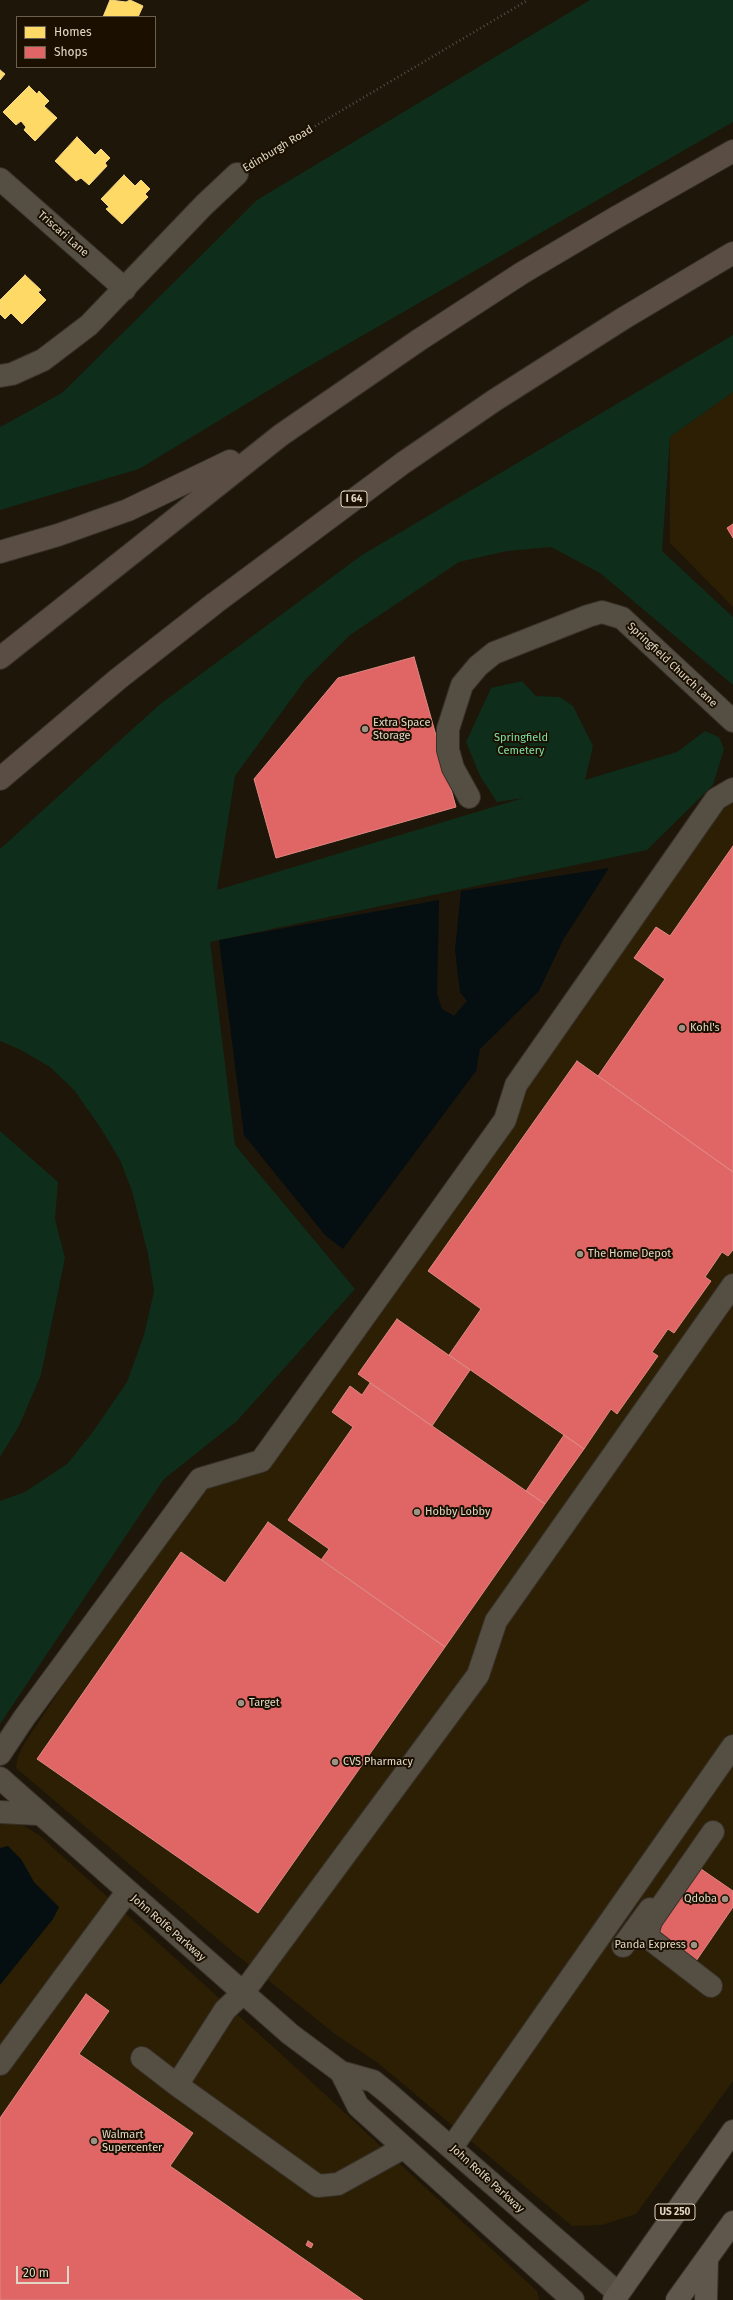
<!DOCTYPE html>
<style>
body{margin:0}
#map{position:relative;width:733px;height:2300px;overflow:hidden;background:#1e1609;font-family:"Fira Sans",sans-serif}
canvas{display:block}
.legend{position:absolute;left:16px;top:16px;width:140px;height:52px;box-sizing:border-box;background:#1b1000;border:1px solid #6a604f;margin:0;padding:5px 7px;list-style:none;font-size:12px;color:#e0d7c6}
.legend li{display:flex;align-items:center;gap:8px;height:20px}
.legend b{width:20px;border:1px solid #6a604f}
.scale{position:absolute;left:16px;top:2266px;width:53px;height:18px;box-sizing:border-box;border:2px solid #e0d7c6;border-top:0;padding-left:5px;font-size:12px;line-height:14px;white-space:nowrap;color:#e0d7c6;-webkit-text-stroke:3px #1b1000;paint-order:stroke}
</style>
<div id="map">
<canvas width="733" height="2300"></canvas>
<ul class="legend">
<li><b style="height:11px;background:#ffd966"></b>Homes</li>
<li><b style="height:11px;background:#e06666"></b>Shops</li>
</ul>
<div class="scale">20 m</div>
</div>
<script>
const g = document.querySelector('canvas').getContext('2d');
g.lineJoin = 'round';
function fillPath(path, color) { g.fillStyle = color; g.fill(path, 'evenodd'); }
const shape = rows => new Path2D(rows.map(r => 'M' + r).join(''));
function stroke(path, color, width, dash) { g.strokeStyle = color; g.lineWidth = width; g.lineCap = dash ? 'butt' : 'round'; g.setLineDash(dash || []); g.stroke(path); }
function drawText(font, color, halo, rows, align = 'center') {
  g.font = font + ' "Fira Sans",sans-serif'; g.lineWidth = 4; g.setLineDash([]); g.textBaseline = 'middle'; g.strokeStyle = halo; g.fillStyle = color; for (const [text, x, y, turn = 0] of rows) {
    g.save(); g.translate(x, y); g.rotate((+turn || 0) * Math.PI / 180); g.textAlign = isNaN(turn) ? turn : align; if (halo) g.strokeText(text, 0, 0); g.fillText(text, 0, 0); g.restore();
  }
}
const built = shape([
 [733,392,733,607,670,543,670,437],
 [733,789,733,2081,636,2214,602,2225,572,2226,378,2063,335,2034,233,1952,16,1768,18,1756,24,1744,200,1479,261,1461],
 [16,1821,39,1835,303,2074,537,2291,539,2300,0,2300,0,1823]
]);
const green = shape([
 [590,0,733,0,733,122,294,375,139,469,0,510,0,427,62,393,257,200],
 [733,335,733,392,670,437,662,551,733,617,733,685,600,573,551,547,507,551,459,562,350,635,306,679,235,776,217,890,523,798,497,802,480,776,466,742,491,688,522,681,536,696,560,697,573,706,593,746,585,780,677,752,705,731,719,737,724,749,713,785,647,850,210,942,235,1145,355,1289,237,1421,164,1479,0,1724,0,1501,25,1492,67,1464,92,1433,127,1382,144,1335,154,1291,148,1254,132,1191,120,1160,100,1127,74,1090,50,1067,21,1050,0,1041,0,849,159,705,362,555],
 [0,1131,58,1182,55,1219,65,1258,41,1375,19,1426,0,1457]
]);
const water = shape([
 [609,868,563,940,539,991,480,1049,476,1071,343,1249,325,1235,244,1135,219,940,439,900,437,994,442,1009,454,1016,467,1001,460,992,455,950,461,891],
 [8,1846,21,1859,34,1882,59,1907,53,1919,0,1985,0,1848]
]);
const homes = shape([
 [110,0,126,2,130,0,143,6,138,17,103,17,110,0],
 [0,70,5,74,0,80,0,70],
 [29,86,37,94,39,91,49,101,44,106,57,118,35,141,24,130,26,127,21,121,16,125,3,112,29,86],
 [77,137,95,155,101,149,110,158,105,163,107,166,89,185,81,178,76,181,55,161,77,137],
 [124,175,135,186,141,180,150,189,145,194,148,197,122,224,106,209,109,207,101,199,124,175],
 [25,275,41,290,38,292,46,300,22,324,11,313,5,319,0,314,0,300,25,275]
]);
const shops = shape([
 [733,524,733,538,727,528,733,524],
 [414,657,456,807,276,858,254,779,338,678,414,657],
 [733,846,733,1172,598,1076,665,979,634,958,656,927,670,936,733,846],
 [577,1061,733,1172,733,1250,728,1256,722,1252,705,1277,711,1281,674,1333,668,1329,652,1352,658,1356,617,1414,611,1409,584,1449,449,1355,481,1309,428,1271,577,1061],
 [397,1319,470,1370,432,1426,358,1374,397,1319],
 [370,1383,545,1504,445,1647,321,1560,329,1549,288,1520,353,1427,332,1412,350,1386,362,1395,370,1383],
 [564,1435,584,1449,545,1504,526,1491,564,1435],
 [268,1522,445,1647,258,1913,37,1759,181,1552,225,1583,268,1522],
 [701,1869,733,1891,733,1907,694,1964,658,1939,662,1932,658,1930,701,1869],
 [86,1994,109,2011,79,2054,193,2133,170,2166,363,2300,0,2300,0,2118,86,1994],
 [308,2241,313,2244,311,2248,306,2245,308,2241]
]);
const path = shape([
 [253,163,528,0]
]);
const minor = shape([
 [0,179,125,289],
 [0,376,12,374,43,360,89,325,204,205,237,174],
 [469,797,453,768,448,750,448,729,462,685,478,666,494,653,588,616,602,612,622,618,733,721],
 [0,1754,24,1718,200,1479,261,1461,505,1120,516,1085,716,799,733,789],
 [0,1778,290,2034,341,2072,373,2081,389,2094,618,2293],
 [0,1812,38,1814],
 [623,1946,650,1909],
 [711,1986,650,1939,648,1931,651,1921,713,1832],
 [142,2058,177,2085,318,2186,338,2184,403,2148],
 [0,2064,127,1892],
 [341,2072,358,2106,573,2300],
 [177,2085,225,2010,243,1993,478,1675,496,1621,733,1285],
 [452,2147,733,1746]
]);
const major = shape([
 [614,2300,733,2131],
 [677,2300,733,2222],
 [706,2300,707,2259]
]);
const highway = shape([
 [0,552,58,535,128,510,230,461],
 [0,658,281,435,419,340,522,273,615,218,733,151],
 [0,779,118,679,215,603,403,463,495,400,624,318,733,253]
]);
const markers = [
 [365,729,4,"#9c9384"],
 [682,1028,4,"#9c9384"],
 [580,1254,4,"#9c9384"],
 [417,1512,4,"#9c9384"],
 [241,1703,4,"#9c9384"],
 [335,1762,4,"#9c9384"],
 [725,1899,4,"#9c9384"],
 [694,1945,4,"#9c9384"],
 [94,2141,4,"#9c9384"]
];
const shields = [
 [354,499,26],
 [675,2212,40]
];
const shieldNames = [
 ["I 64",354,499],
 ["US 250",675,2212]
];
const streetNames = [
 ["Edinburgh Road",278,149,-31],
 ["Triscari Lane",63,234,41],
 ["Springfield Church Lane",672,665,43],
 ["John Rolfe Parkway",168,1928,41],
 ["John Rolfe Parkway",487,2179,42]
];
const poiNames = [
 ["Extra Space",373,723],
 ["Storage",373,736],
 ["Kohl's",690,1028],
 ["The Home Depot",588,1254],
 ["Hobby Lobby",425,1512],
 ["Target",249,1703],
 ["CVS Pharmacy",343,1762],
 ["Qdoba",717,1899,"right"],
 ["Panda Express",686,1945,"right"],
 ["Walmart",102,2135],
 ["Supercenter",102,2148]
];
const parkNames = [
 ["Springfield",521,738],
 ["Cemetery",521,751]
];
fillPath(built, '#2c1f04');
fillPath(green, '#0e2d1b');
fillPath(water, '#050e10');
fillPath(homes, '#ffd966');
stroke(homes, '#f6d883', 1);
fillPath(shops, '#e06666');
stroke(shops, '#e08883', 1);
stroke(minor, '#383129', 24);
stroke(major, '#383129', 24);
stroke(highway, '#383129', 24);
stroke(path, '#554f45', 2.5, [1, 3]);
stroke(minor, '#544e43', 22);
stroke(major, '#5f564c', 22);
stroke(highway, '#5a4e44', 22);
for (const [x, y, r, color] of markers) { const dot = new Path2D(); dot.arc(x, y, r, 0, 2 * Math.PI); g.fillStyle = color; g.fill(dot); stroke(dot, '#1b1000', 1.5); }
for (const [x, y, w] of shields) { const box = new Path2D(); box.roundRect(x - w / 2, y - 8, w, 16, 3); g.fillStyle = '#1b1000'; g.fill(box); stroke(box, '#e0d7c6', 1); }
drawText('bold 10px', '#e0d7c6', null, shieldNames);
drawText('11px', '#e0d7c6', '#1b1000', streetNames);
drawText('11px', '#e0d7c6', '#1b1000', poiNames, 'left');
drawText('11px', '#7ee1a7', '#1b1000', parkNames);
</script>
